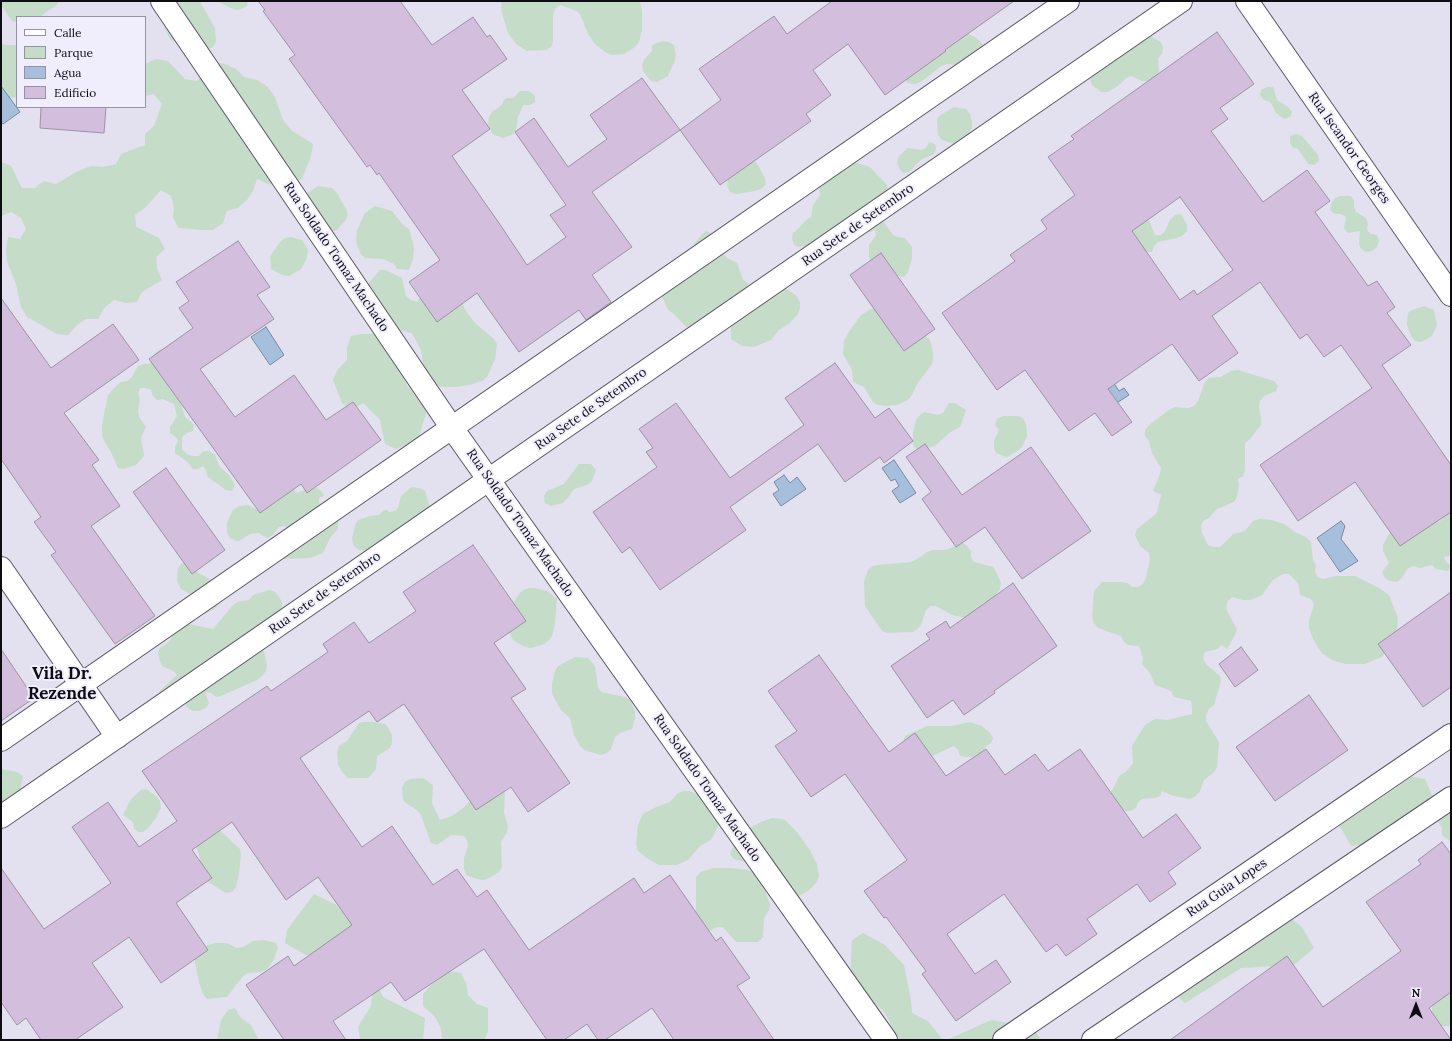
<!DOCTYPE html>
<style>
body{margin:0}
#map{position:relative;width:1452px;height:1041px;overflow:hidden;background:#e3e0f0;font-family:Lora,serif}
canvas{display:block}
.frame{position:absolute;inset:0;border:2px solid #0d0c12;pointer-events:none}
.legend{position:absolute;left:16px;top:16px;width:130px;height:92px;box-sizing:border-box;background:#f0edfd;border:1px solid #95939f;margin:0;padding:5px 7px;list-style:none;font-size:12px;color:#0d0c12}
.legend li{display:flex;align-items:center;gap:8px;height:20px}
.legend b{width:20px;border:1px solid #95939f}
.north{position:absolute;left:1396px;top:985px;width:40px;height:40px;-webkit-text-stroke:3px #f0edfd;paint-order:stroke;rotate:0deg;font-size:11px;font-weight:700;line-height:16px;text-align:center;color:#0d0c12}
.north::after{content:'';display:block;margin:auto;width:14px;height:18px;background:#0d0c12;clip-path:polygon(50% 0,100% 100%,50% 72%,0 100%)}
</style>
<div id="map">
<canvas width="1452" height="1041"></canvas>
<div class="frame"></div>
<ul class="legend">
<li><b style="height:5px;background:#fff"></b>Calle</li>
<li><b style="height:11px;background:#c5dcc8"></b>Parque</li>
<li><b style="height:11px;background:#a6bfdc"></b>Agua</li>
<li><b style="height:11px;background:#d3bede"></b>Edificio</li>
</ul>
<div class="north">N</div>
</div>
<script>
const g = document.querySelector('canvas').getContext('2d');
g.lineJoin = 'round';
function fillPath(path, color) { g.fillStyle = color; g.fill(path, 'evenodd'); }
const shape = rows => new Path2D(rows.map(r => 'M' + r).join(''));
function stroke(path, color, width, dash) { g.strokeStyle = color; g.lineWidth = width; g.lineCap = dash ? 'butt' : 'round'; g.setLineDash(dash || []); g.stroke(path); }
function drawText(font, color, halo, rows, align = 'center') {
  g.font = font + ' Lora,serif'; g.lineWidth = 4; g.setLineDash([]); g.textBaseline = 'middle'; g.strokeStyle = halo; g.fillStyle = color; for (const [text, x, y, turn = 0] of rows) {
    g.save(); g.translate(x, y); g.rotate((+turn || 0) * Math.PI / 180); g.textAlign = isNaN(turn) ? turn : align; if (halo) g.strokeText(text, 0, 0); g.fillText(text, 0, 0); g.restore();
  }
}
const green = shape([
 [1,1,59,1,57,5,42,15,42,17,17,17,17,21,13,22,1,5],
 [163,1,200,2,215,28,216,41,213,47,203,52,191,52,170,39,165,28,162,16],
 [218,1,248,1,247,6,242,9,236,10,224,5],
 [501,1,640,1,642,11,642,30,639,42,635,47,624,54,611,55,605,52,595,44,588,34,581,16,577,11,560,5,555,9,553,15,553,42,551,47,546,50,527,51,516,44,508,33,502,13],
 [965,32,975,37,981,42,984,48,958,65,946,64,940,67,921,82,915,84,908,83,904,79],
 [1147,34,1161,42,1163,48,1162,54,1158,58,1159,75,1149,81,1142,81,1132,76,1126,78,1118,86,1107,92,1101,92,1092,85,1090,79,1091,73],
 [663,41,669,42,674,45,676,55,675,60,668,76,657,82,651,81,643,71,642,65,644,60,652,51,652,45],
 [1,44,8,45,17,45,17,97,12,98,6,97,1,94],
 [156,59,168,61,185,79,197,81,212,61,225,64,236,69,244,77,257,80,268,87,275,97,283,120,291,130,313,144,311,156,302,179,280,185,268,184,257,179,253,191,247,200,238,208,227,211,223,223,213,230,202,230,179,228,173,218,174,207,171,196,161,190,145,208,135,215,136,227,159,238,165,249,156,257,157,268,162,280,142,292,137,302,126,303,114,300,104,308,98,319,86,319,77,325,68,335,57,334,27,317,21,307,16,284,7,261,6,250,8,237,20,239,26,229,21,218,11,212,1,216,1,162,11,166,22,188,35,188,44,181,56,184,78,171,91,166,103,167,116,164,121,154,145,145,145,134,154,126,162,104,154,94,145,96,145,64],
 [1267,87,1273,87,1277,100,1288,107,1292,112,1290,117,1284,119,1275,112,1273,106,1270,102,1264,100,1260,95,1261,90],
 [520,91,529,91,533,94,535,96,535,102,530,105,523,105,518,117,516,130,512,135,503,138,494,135,492,133,488,124,489,117,492,112,502,105,504,100,507,98,513,98],
 [954,107,966,109,970,114,972,122,972,128,969,133,960,143,954,144,942,140,938,135,937,121,939,116],
 [1296,134,1302,136,1318,155,1319,161,1314,165,1308,164,1298,149,1292,147,1290,142,1290,136],
 [929,142,935,144,936,148,934,154,922,159,909,172,903,173,899,168,897,162,899,156,908,148,921,150,926,148],
 [748,161,756,162,765,178,766,184,761,189,755,191,736,194,730,192,727,186,728,180,735,171],
 [850,161,870,167,887,185,888,191,882,220,893,235,898,237,905,238,912,247,912,259,908,272,904,277,892,275,871,263,869,257,869,245,876,235,875,229,871,232,817,244,799,247,794,245,792,239,793,233,798,229,806,220,811,217,813,205,820,195,819,183],
 [318,186,332,188,337,193,346,209,348,215,345,221,337,230,331,232,302,197],
 [1113,187,1148,218,1155,235,1161,235,1165,231,1170,220,1175,215,1181,214,1187,225,1187,231,1182,236,1177,238,1158,242,1154,246,1152,252,1139,252],
 [1339,196,1351,196,1354,201,1354,207,1356,212,1366,218,1368,224,1367,230,1371,234,1377,235,1379,241,1377,247,1372,251,1366,252,1361,249,1359,244,1360,231,1348,233,1344,228,1346,217,1341,214,1335,214,1330,210,1331,204,1334,199],
 [375,206,392,211,403,225,409,229,414,247,413,259,409,270,397,269,394,264,383,259,365,258,360,253,356,242,357,230,365,213],
 [706,231,717,236,723,253,727,258,737,263,743,280,748,283,747,296,774,289,787,289,797,296,800,302,800,308,798,314,790,323,779,330,771,340,754,347,742,346,731,339,731,320,692,329,686,327,673,313,668,310,660,292,698,251,694,245,697,240],
 [291,237,302,240,308,250,306,260,303,266,300,270,289,276,282,275,271,269,270,257,273,252,280,242,285,238],
 [380,270,386,270,402,278,406,296,411,300,417,302,424,292,465,292,463,304,465,310,476,324,494,339,497,344,495,359,487,377,482,381,469,385,456,387,442,387,436,385,425,376,421,350,412,333,387,327,364,287,368,284],
 [1424,306,1434,310,1437,325,1432,336,1421,342,1415,341,1411,336,1407,325,1408,313,1412,310],
 [878,308,925,335,930,340,933,352,933,358,932,364,917,384,912,395,908,400,897,405,885,406,878,405,873,402,864,387,853,382,852,370,843,354,844,341,850,330,861,315,871,309],
 [362,334,375,334,386,337,400,363,407,386,425,402,426,413,419,437,408,444,396,449,385,444,380,420,363,403,352,410,342,403,333,380,338,369,347,360,347,348,351,336],
 [165,349,175,387,174,394,181,404,185,417,194,425,193,431,187,433,182,437,182,449,187,454,193,456,199,456,203,451,209,451,215,455,219,466,229,475,235,485,232,491,226,490,212,480,207,476,206,470,203,466,198,469,192,469,189,463,175,453,175,447,178,441,175,436,170,433,170,427,177,416,174,404,163,399,157,400,153,396,151,390,146,388,140,388,138,393,140,399,138,411,139,417,146,427,141,438,144,456,136,465,124,469,118,468,111,452,105,442,102,436,102,425,108,395,116,386,121,382,127,381,132,377,138,366,144,364,150,364,154,354,159,350],
 [1238,370,1274,381,1278,386,1276,391,1264,396,1260,401,1259,407,1261,418,1261,425,1250,439,1245,443,1245,470,1243,476,1238,479,1239,485,1237,497,1234,502,1217,509,1209,518,1203,521,1201,526,1202,533,1208,545,1214,547,1220,547,1233,534,1245,531,1253,521,1259,519,1272,520,1284,524,1295,532,1306,537,1311,542,1313,560,1316,566,1315,571,1317,577,1323,579,1336,576,1355,576,1379,588,1389,595,1398,618,1397,631,1386,652,1382,657,1365,664,1346,664,1334,661,1323,654,1319,649,1313,639,1309,628,1309,621,1314,604,1311,599,1300,595,1298,583,1289,574,1283,574,1273,580,1262,595,1256,598,1250,600,1243,600,1232,597,1228,601,1226,607,1228,613,1237,629,1235,635,1227,649,1222,645,1217,649,1205,652,1203,658,1206,664,1220,676,1221,681,1214,705,1209,709,1206,715,1206,721,1219,742,1217,767,1214,772,1204,780,1200,791,1196,796,1190,799,1174,796,1162,791,1160,796,1155,798,1142,799,1138,802,1136,808,1131,811,1125,811,1115,803,1111,792,1120,775,1126,772,1133,763,1132,746,1145,725,1155,719,1168,720,1192,714,1192,707,1191,701,1174,697,1171,691,1155,685,1150,673,1142,664,1143,658,1139,646,1128,645,1123,641,1121,636,1098,628,1094,623,1092,617,1094,591,1102,582,1121,582,1128,583,1132,587,1138,587,1143,584,1146,578,1150,559,1149,553,1140,546,1135,535,1137,529,1157,513,1161,495,1153,491,1160,474,1161,468,1152,453,1149,441,1145,436,1145,430,1149,425,1169,410,1175,407,1188,408,1194,406,1198,401,1204,384,1208,378,1221,377,1231,371],
 [949,403,955,403,966,410,960,427,949,433,935,446,924,449,917,450,913,445,913,432,916,420,920,415,925,412,937,415,943,413],
 [1003,416,1018,416,1023,418,1026,424,1027,436,1022,447,1017,451,1007,457,996,453,994,448,994,441,999,430,995,425,997,419],
 [579,464,591,464,596,470,592,481,587,485,574,489,567,499,563,503,551,506,545,503,544,496,547,491,564,484],
 [313,487,319,489,323,493,324,496,319,498,319,503,325,506,338,516,338,529,330,538,323,553,310,558,281,559,289,531,285,526,279,527,273,535,267,538,259,533,250,534,239,541,236,541,230,538,227,532,227,523,232,511,239,506,248,505,258,510,293,489,297,493],
 [413,487,422,489,425,491,430,508,372,551,359,550,354,546,352,538,356,523,358,520,370,516,379,515,384,510,387,510,389,512,395,511,398,508,401,496,410,488],
 [1451,510,1451,555,1444,557,1446,562,1451,566,1448,571,1436,569,1432,565,1420,568,1414,566,1408,568,1402,578,1397,582,1390,581,1385,578,1382,572,1389,563,1383,551,1383,545,1389,534,1397,525,1434,519,1439,522],
 [963,543,967,546,971,551,971,557,974,562,993,567,996,572,1001,583,1000,589,993,599,982,604,971,617,966,618,952,615,936,606,931,606,926,610,922,622,919,628,913,632,888,633,882,631,865,606,864,582,868,570,873,566,878,565,911,562,917,559,927,552,933,550,946,550],
 [182,563,186,563,193,568,197,572,211,580,223,592,220,603,216,608,205,614,198,599,181,589,177,581,178,568],
 [529,588,535,588,547,591,557,599,555,624,552,636,548,641,542,645,530,648,523,646,513,640,507,629,513,604,519,594,523,590],
 [270,590,275,592,279,597,282,602,282,613,258,642,264,652,267,665,266,671,262,676,257,680,221,696,216,697,211,693,205,692,209,703,206,708,199,711,193,711,188,708,184,703,162,697,159,692,177,675,173,671,162,666,159,659,158,653,160,648,170,641,175,630,184,623,213,629,233,605,237,602,249,600,253,595],
 [575,657,588,658,592,662,595,667,598,687,601,692,625,697,630,700,635,711,635,718,632,729,620,733,615,737,611,749,607,753,601,755,584,750,580,746,574,735,570,718,561,710,552,694,552,683,555,671,558,666],
 [363,722,376,722,385,724,387,726,392,735,392,742,390,748,377,756,376,769,368,778,348,778,343,773,338,765,337,752,339,746,347,741,359,723],
 [970,722,982,726,990,733,993,738,991,743,986,746,983,751,972,757,966,757,960,756,958,750,954,746,932,756,922,756,903,742,905,736,927,726,952,726],
 [1,769,17,772,23,776,20,791,10,797,1,812],
 [1402,775,1425,779,1432,795,1438,798,1451,795,1451,842,1442,835,1442,828,1439,823,1429,814,1378,834,1369,842,1364,845,1351,846,1338,823],
 [423,778,433,785,432,803,440,820,452,816,462,809,473,798,505,789,504,813,508,826,507,832,501,842,502,867,499,872,489,878,483,880,477,879,466,875,464,869,464,858,468,846,467,840,464,836,451,835,437,845,431,843,421,815,417,810,407,804,403,800,402,787,405,782,410,779],
 [146,789,156,796,160,801,161,808,156,818,148,828,143,832,138,832,134,828,133,822,123,815,131,799,141,790],
 [684,791,690,791,706,798,718,818,719,824,711,840,700,846,688,860,677,865,659,865,648,859,638,851,636,844,638,825,643,814,654,808,670,802,678,793],
 [772,818,783,819,788,823,797,832,811,852,817,864,819,876,817,882,808,891,792,900,752,864,734,859,730,854,733,847,743,832,761,822],
 [212,828,222,832,240,849,241,855,239,874,236,887,232,892,226,893,200,877,200,859,197,848,199,842],
 [713,868,730,868,748,870,759,875,770,904,769,910,764,918,763,937,758,942,736,942,723,927,717,927,706,933,696,914,696,877,701,872],
 [314,894,335,904,352,921,364,952,383,997,425,1018,423,1040,360,1040,358,1027,371,1006,372,995,354,962,344,954,306,955,285,943,287,930],
 [1285,914,1302,927,1314,948,1294,965,1241,968,1185,1003,1171,991],
 [863,933,885,945,904,965,911,1000,912,1013,928,1021,943,1040,899,1040,885,1013,850,979,852,940],
 [264,940,276,943,278,948,274,959,267,969,261,972,248,973,243,976,227,997,207,999,203,994,199,982,195,963,195,957,203,947,215,943,227,943,237,948,243,947,253,941],
 [449,971,461,973,466,983,468,995,477,1004,488,1008,488,1032,484,1040,442,1040,441,1028,435,1017,423,1006,423,994,431,985],
 [1451,986,1451,1026,1434,1026,1431,1001],
 [235,1008,241,1018,251,1025,259,1040,217,1040,221,1020,228,1010],
 [991,1020,1032,1027,1040,1038,1039,1040,947,1040]
]);
const water = shape([
 [1,86,20,112,3,124,1,122,1,86],
 [266,327,284,355,270,365,251,337,266,327],
 [1096,356,1119,391,1124,388,1129,395,1112,406,1096,356],
 [894,460,916,493,900,503,892,491,899,486,895,479,891,481,882,468,894,460],
 [784,475,790,483,797,477,806,489,781,506,773,494,779,490,774,482,784,475],
 [1341,521,1345,526,1341,539,1358,561,1340,572,1317,538,1341,521]
]);
const building = shape([
 [258,1,400,1,432,45,473,17,487,37,490,35,507,59,462,90,490,129,452,156,499,223,527,265,566,237,550,215,566,205,515,132,534,118,568,167,607,139,590,115,642,78,680,130,592,192,632,247,592,275,611,302,586,320,579,310,519,352,477,293,437,322,409,282,440,260,379,173,377,175,370,165,367,167,289,59,295,55,263,11,265,10,258,1],
 [832,1,1014,1,945,50,946,51,885,95,848,44,813,70,831,95,806,114,811,121,720,185,680,130,721,100,699,69,774,16,787,34,832,1],
 [1217,32,1254,84,1220,108,1228,119,1211,131,1263,202,1307,170,1330,201,1315,212,1368,286,1377,281,1395,307,1387,313,1411,345,1382,365,1451,465,1451,512,1400,546,1355,482,1298,521,1260,465,1372,388,1341,345,1324,357,1307,334,1300,339,1260,282,1212,316,1238,353,1199,381,1172,344,1108,389,1132,422,1112,436,1095,413,1069,431,1025,370,997,390,942,313,1015,261,1010,255,1047,229,1041,220,1075,195,1048,157,1074,139,1071,136,1217,32],
 [1180,197,1233,270,1197,295,1194,290,1180,300,1132,231,1180,197],
 [41,107,106,107,104,133,40,128,41,107],
 [238,241,270,287,257,295,274,319,200,369,235,417,294,375,326,420,353,402,381,440,307,493,301,484,260,513,149,359,193,328,179,308,189,301,176,282,238,241],
 [881,253,935,329,904,351,850,275,881,253],
 [1,298,51,368,113,324,139,360,64,413,99,460,92,465,120,506,91,526,155,616,115,644,51,555,56,552,34,522,41,517,1,459,1,298],
 [835,363,875,418,889,408,913,441,884,463,880,457,845,482,818,444,730,507,746,530,660,590,630,547,622,553,593,512,657,467,646,452,653,448,639,429,676,403,730,478,804,425,785,398,835,363],
 [925,444,962,495,1031,447,1091,531,1022,579,985,527,956,547,922,499,931,492,906,457,925,444],
 [166,468,225,550,192,574,133,492,166,468],
 [473,545,526,621,494,643,526,689,511,698,570,783,528,812,511,787,476,810,404,704,377,722,369,711,300,758,362,847,392,826,433,885,457,869,477,897,487,890,529,950,634,878,644,893,670,875,716,941,721,937,750,978,737,986,774,1040,674,1040,652,1008,605,1040,598,1040,587,1024,564,1040,547,1040,484,949,405,1001,391,982,333,1021,346,1040,284,1040,246,985,288,956,294,966,352,925,318,877,286,900,232,822,192,850,212,878,176,903,208,950,161,983,129,937,92,963,123,1007,75,1040,41,1040,26,1018,17,1025,1,1002,1,868,44,929,111,883,72,827,108,802,139,847,177,821,142,771,267,686,271,691,328,652,323,644,354,622,369,643,416,611,403,592,473,545],
 [1013,583,1057,646,994,691,995,693,964,715,953,700,927,718,891,666,930,639,926,634,946,621,950,628,1013,583],
 [1451,592,1451,687,1423,707,1378,644,1451,592],
 [1241,647,1258,670,1235,687,1219,664,1241,647],
 [1,649,34,698,1,721,1,649],
 [819,655,889,752,915,733,946,776,986,749,1005,775,1035,754,1048,771,1080,749,1143,838,1176,814,1201,848,1168,872,1176,884,1150,902,1137,884,1087,919,1097,934,1066,956,1057,944,1046,952,1004,894,947,934,975,974,996,960,1011,982,956,1021,922,974,926,971,886,917,884,918,864,891,907,860,845,774,811,797,775,746,797,731,768,691,819,655],
 [1309,695,1348,750,1275,801,1236,747,1309,695],
 [1442,842,1451,854,1451,992,1429,1008,1451,1040,1170,1040,1287,956,1323,1007,1401,951,1366,902,1421,864,1418,860,1442,842]
]);
const minor = shape([
 [162,1,452,428,886,1040],
 [1247,1,1451,295],
 [1,568,117,737]
]);
const secondary = shape([
 [1,740,1068,1],
 [1,817,1181,1],
 [1004,1040,1451,735],
 [1093,1040,1451,798]
]);
const streetNames = [
 ["Rua Iscandor Georges",1349,148,55],
 ["Rua Sete de Setembro",858,225,-35],
 ["Rua Soldado Tomaz Machado",336,257,56],
 ["Rua Sete de Setembro",591,409,-35],
 ["Rua Soldado Tomaz Machado",520,523,55],
 ["Rua Sete de Setembro",325,593,-35],
 ["Rua Soldado Tomaz Machado",707,788,55],
 ["Rua Guia Lopes",1227,888,-34]
];
const districtNames = [
 ["Vila Dr.",62,674],
 ["Rezende",62,694]
];
fillPath(green, '#c5dcc8');
fillPath(water, '#a6bfdc');
stroke(water, '#78899f', 1);
fillPath(building, '#d3bede');
stroke(building, '#9c93a1', 1);
stroke(minor, '#5b5866', 24);
stroke(secondary, '#5b5866', 24);
stroke(minor, '#fff', 22);
stroke(secondary, '#fff', 22);
drawText('13px', '#0d0c12', '#f0edfd', streetNames);
drawText('bold 17px', '#0d0c12', '#f0edfd', districtNames);
</script>
